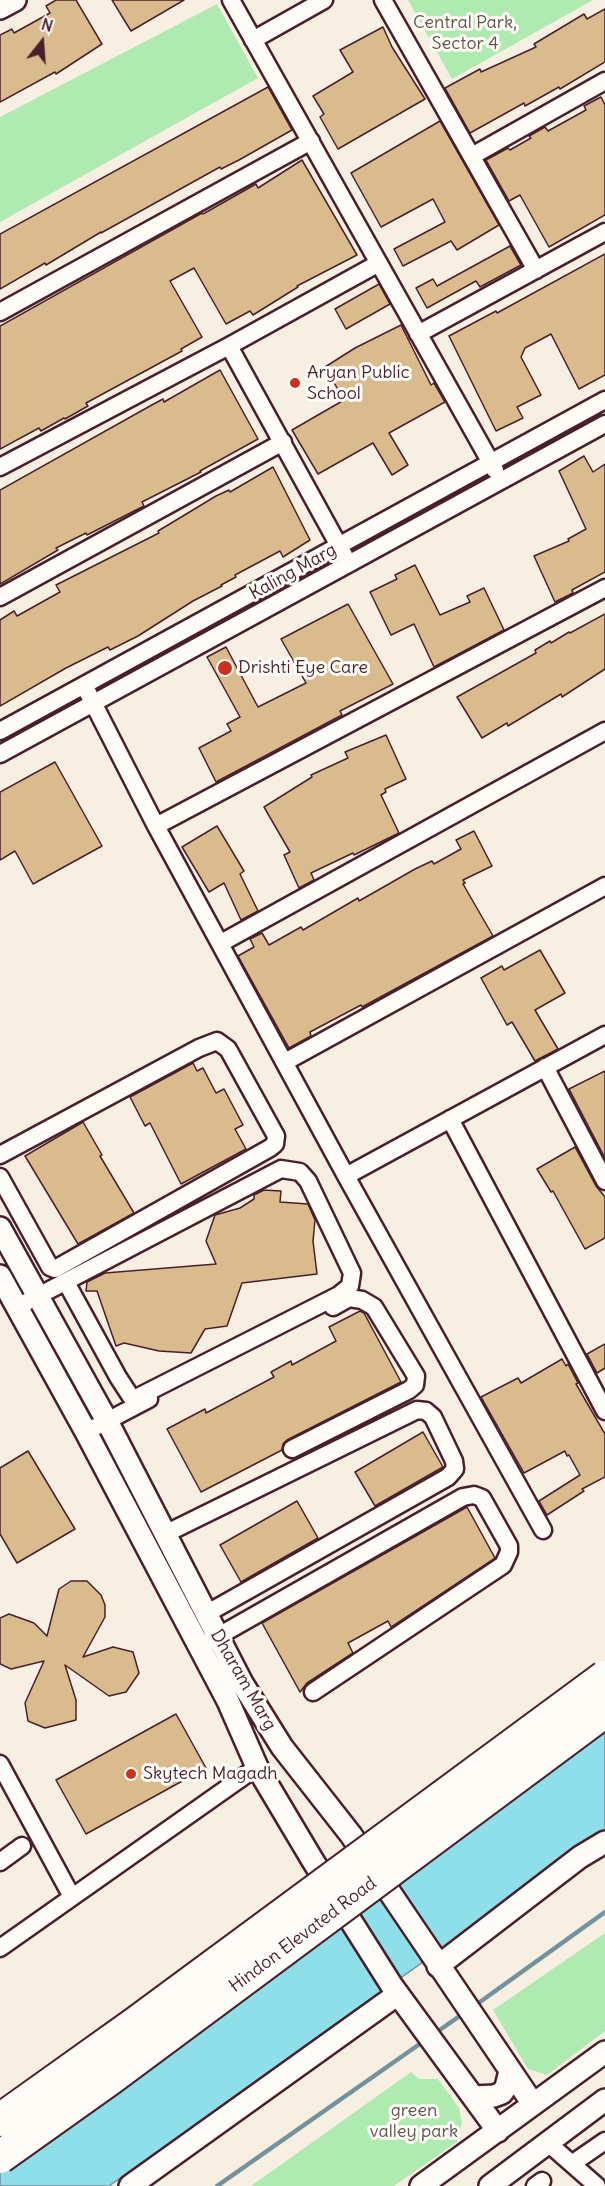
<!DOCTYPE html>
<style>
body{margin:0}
#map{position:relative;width:605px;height:2186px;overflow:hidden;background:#f6efe2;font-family:Delius,sans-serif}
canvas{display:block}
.north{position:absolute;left:12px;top:12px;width:60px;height:60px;-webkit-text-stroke:4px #fdfcf7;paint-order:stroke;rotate:17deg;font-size:16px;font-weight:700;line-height:24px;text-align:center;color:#4a1f2b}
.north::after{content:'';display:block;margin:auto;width:21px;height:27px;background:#4a1f2b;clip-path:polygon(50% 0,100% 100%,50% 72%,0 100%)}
</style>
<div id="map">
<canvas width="605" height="2186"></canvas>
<div class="north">N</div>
</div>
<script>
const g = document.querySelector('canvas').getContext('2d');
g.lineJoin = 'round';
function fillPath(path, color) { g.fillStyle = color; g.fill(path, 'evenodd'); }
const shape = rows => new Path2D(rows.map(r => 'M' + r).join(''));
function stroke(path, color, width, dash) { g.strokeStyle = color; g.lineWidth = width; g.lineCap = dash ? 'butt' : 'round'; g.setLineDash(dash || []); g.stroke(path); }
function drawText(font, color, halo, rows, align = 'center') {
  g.font = font + ' Delius,sans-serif'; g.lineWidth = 6; g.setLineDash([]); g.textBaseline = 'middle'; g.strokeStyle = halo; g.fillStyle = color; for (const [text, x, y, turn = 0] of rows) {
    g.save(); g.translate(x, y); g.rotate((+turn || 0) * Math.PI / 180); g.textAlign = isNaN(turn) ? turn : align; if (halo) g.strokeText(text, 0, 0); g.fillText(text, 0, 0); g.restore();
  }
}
const green = shape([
 [408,0,593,0,452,79],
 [217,4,258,78,0,222,0,117],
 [605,1933,605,2031,547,2075,528,2069,493,2010],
 [411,2072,419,2079,438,2079,459,2108,462,2123,457,2142,394,2186,251,2186]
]);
const water = shape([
 [605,1705,605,1832,109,2186,0,2186,0,2134,605,1705]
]);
const stream = shape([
 [473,2007,605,1912],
 [434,2034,464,2013],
 [217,2186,424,2041]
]);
const building = shape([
 [56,0,76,0,102,44,56,74,55,72,0,102,0,35,12,29,14,33,50,13,46,6,56,0],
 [112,0,184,0,131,31,112,0],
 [605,9,605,62,560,89,559,87,525,106,524,103,470,133,445,88,480,69,481,72,536,47,534,44,584,14,587,19,605,9],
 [383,27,392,47,425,99,338,149,320,117,324,114,313,96,353,72,340,50,383,27],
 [268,87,292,130,239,160,221,169,220,167,101,233,101,232,46,265,45,263,0,289,0,234,268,87],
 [601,97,605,105,605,215,549,247,520,195,509,201,486,160,508,148,510,150,531,138,529,136,545,127,548,131,586,110,584,106,601,97],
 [440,121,499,225,457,250,451,241,403,266,394,249,445,222,433,199,381,227,351,173,440,121],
 [302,160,357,255,297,286,298,287,253,315,250,311,226,324,194,268,170,281,202,337,181,349,182,351,86,403,88,406,65,419,64,418,41,431,39,428,0,449,0,326,202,213,203,214,256,184,258,188,302,160],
 [510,246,521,265,480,287,476,281,427,308,416,288,433,279,437,286,510,246],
 [605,254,605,375,579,389,551,334,525,348,521,357,541,395,517,407,523,418,496,431,449,336,496,311,497,313,605,254],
 [379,284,390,304,346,329,335,309,379,284],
 [401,325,431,385,434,383,445,402,389,433,408,465,392,475,373,443,318,474,292,430,344,400,325,367,355,348,401,325],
 [220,370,258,439,200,471,201,472,142,502,144,506,87,535,86,533,56,548,58,550,0,584,0,490,150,406,163,399,164,402,220,370],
 [584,456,593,472,605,464,605,572,572,590,573,593,555,602,534,556,569,541,568,539,586,529,559,471,584,456],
 [273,467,310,540,283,557,280,551,235,575,236,577,221,585,222,586,193,601,138,636,110,650,108,647,66,668,0,706,0,620,14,611,17,616,60,592,56,585,159,533,158,531,173,522,216,496,229,490,230,492,273,467],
 [415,565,440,615,470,602,467,596,484,588,504,630,434,667,414,624,391,635,370,592,397,579,395,575,415,565],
 [348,604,393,684,340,711,342,715,216,782,199,748,231,731,227,724,240,717,207,657,226,647,258,707,306,683,281,639,348,604],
 [605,614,605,669,562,697,561,694,508,726,507,723,482,738,457,697,536,653,535,650,550,641,551,643,569,632,570,633,605,614],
 [386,735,406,779,385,789,386,792,381,795,399,833,354,855,353,853,311,873,314,880,299,888,284,855,290,852,264,807,312,777,311,775,348,758,345,752,386,735],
 [55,762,102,846,33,884,15,851,0,860,0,792,55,762],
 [217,826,244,871,240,874,258,911,241,920,224,883,209,892,182,847,217,826],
 [474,831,492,866,463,880,465,883,463,884,493,936,362,1007,361,1005,310,1032,311,1036,289,1048,238,956,254,947,250,939,262,933,269,945,301,927,303,930,358,898,359,901,415,869,432,861,434,864,461,849,456,840,474,831],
 [540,950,565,993,535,1010,558,1049,535,1061,512,1022,507,1025,481,978,502,966,504,970,540,950],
 [193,1063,197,1071,203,1068,216,1093,224,1089,243,1125,235,1129,246,1149,181,1184,150,1123,145,1126,130,1097,193,1063],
 [605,1071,605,1158,569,1089,605,1071],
 [83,1122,102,1155,100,1156,134,1213,78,1244,25,1156,83,1122],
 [575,1147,596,1186,605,1197,605,1238,585,1249,553,1191,551,1192,537,1169,575,1147],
 [264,1190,281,1191,280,1202,308,1204,315,1220,313,1241,317,1274,242,1283,227,1326,205,1329,191,1353,159,1351,124,1343,116,1346,97,1291,86,1291,87,1282,105,1273,216,1264,206,1241,215,1215,240,1208,254,1199,254,1195,264,1190],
 [360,1311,364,1313,401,1382,287,1440,283,1444,282,1450,201,1492,167,1429,205,1409,206,1413,274,1377,271,1372,291,1361,292,1365,336,1341,329,1327,360,1311],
 [605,1344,605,1368,597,1373,587,1354,605,1344],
 [562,1359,566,1366,568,1364,578,1383,576,1384,605,1434,605,1477,582,1489,584,1491,547,1515,539,1501,580,1475,569,1455,567,1456,565,1451,524,1473,481,1397,518,1378,521,1383,562,1359],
 [423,1432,443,1467,375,1506,355,1472,423,1432],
 [28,1451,75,1529,17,1563,0,1534,0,1468,28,1451],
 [297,1501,318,1538,241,1582,220,1545,297,1501],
 [467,1507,495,1558,391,1627,388,1621,348,1643,353,1653,307,1683,300,1692,262,1623,467,1507],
 [71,1581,87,1581,101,1595,105,1605,105,1617,83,1657,113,1647,133,1652,139,1673,126,1692,109,1696,65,1665,76,1700,76,1720,45,1728,28,1721,25,1703,44,1661,11,1669,0,1664,0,1618,9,1614,34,1623,47,1636,59,1589,71,1581],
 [176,1714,206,1768,86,1834,56,1780,176,1714]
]);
const minor = shape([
 [231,0,495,470],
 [383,0,536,270],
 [253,40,324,0],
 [472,156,605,81],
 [0,312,311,141],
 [418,334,605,232],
 [229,346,344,555],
 [0,467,229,346,379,263],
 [0,597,283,442],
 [84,685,156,826,346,1176,543,1530],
 [0,731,605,400],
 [0,754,605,424],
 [156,826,605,588],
 [221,943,605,731],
 [285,1062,605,886],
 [545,1067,605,1181],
 [450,1119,605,1411],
 [0,1155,199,1048,217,1041,228,1049,276,1136,275,1144,270,1148,55,1269,50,1267,0,1177],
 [346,1176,605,1035],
 [17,1307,281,1169,300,1172,308,1181,352,1273,350,1286,339,1295,136,1398,131,1397,118,1377,66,1282],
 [86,1432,149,1399],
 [292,1449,409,1390,415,1385,416,1376,374,1307,362,1300,349,1298,333,1307],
 [165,1534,417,1410,426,1411,433,1417,454,1461,455,1469,448,1477,206,1614],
 [208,1642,463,1497,474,1495,482,1498,509,1546,509,1552,503,1565,313,1692],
 [0,1764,72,1897],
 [0,1862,22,1846],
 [0,1948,257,1767],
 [548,2143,597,2186],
 [573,2163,605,2141],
 [535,2186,542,2181]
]);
const tertiary = shape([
 [0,8,15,0],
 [0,1228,107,1421,242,1683,282,1747,351,1835,533,2104],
 [0,1276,86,1432,228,1701,257,1767,313,1861,392,1986,498,2131],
 [438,1966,580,1857,605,1842],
 [474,2097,494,2096,502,2093,506,2087,510,2071],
 [130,2186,398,1994],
 [421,2186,605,2052],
 [490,2186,605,2100]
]);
const motorwayBridge = shape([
 [0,2120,136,2023,605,1677],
 [0,2157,111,2078,605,1711]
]);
const markers = [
 [295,383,6,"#c8321e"],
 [225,668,8,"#c8321e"],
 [131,1774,6,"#c8321e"]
];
const parkNames = [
 ["Central Park,",465,23],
 ["Sector 4",465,44],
 ["green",414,2111],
 ["valley park",414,2132]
];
const poiNames = [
 ["Aryan Public",307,373],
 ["School",307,394],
 ["Drishti Eye Care",238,668],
 ["Skytech Magadh",143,1774]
];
const streetNames = [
 ["Kaling Marg",293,572,-29],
 ["Dharam Marg",243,1680,60],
 ["Hindon Elevated Road",303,1935,-37]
];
fillPath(green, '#afebb1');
fillPath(water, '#8edfe9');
stroke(water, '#73929d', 1.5);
stroke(stream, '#73929d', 4.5);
fillPath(building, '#d9bb8d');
stroke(building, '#4a1f2b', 1.5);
stroke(minor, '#4a1f2b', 21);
stroke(tertiary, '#4a1f2b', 26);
stroke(minor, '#fdfcf7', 16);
stroke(tertiary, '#fdfcf7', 21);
stroke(motorwayBridge, '#4a1f2b', 36, []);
stroke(motorwayBridge, '#fdfcf7', 32);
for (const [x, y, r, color] of markers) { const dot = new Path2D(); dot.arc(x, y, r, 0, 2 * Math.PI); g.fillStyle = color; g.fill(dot); stroke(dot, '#fdfcf7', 2); }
drawText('18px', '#63524c', '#fdfcf7', parkNames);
drawText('18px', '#4a1f2b', '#fdfcf7', poiNames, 'left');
drawText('18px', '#4a1f2b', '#fdfcf7', streetNames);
</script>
